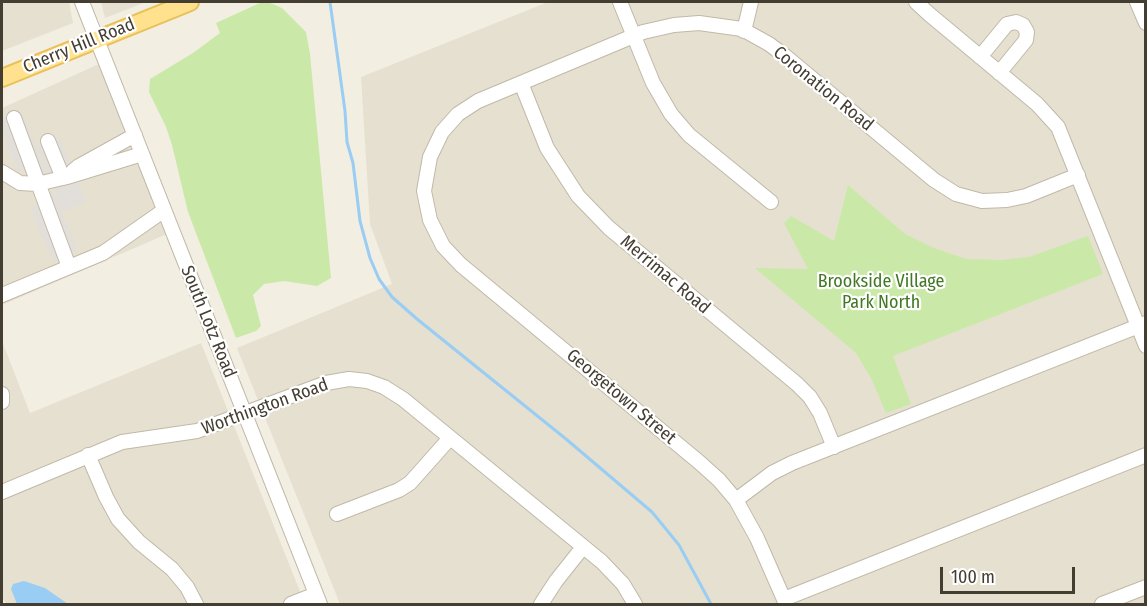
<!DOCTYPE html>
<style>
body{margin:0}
#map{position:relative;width:1147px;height:606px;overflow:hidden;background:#f2eee2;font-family:"Fira Sans Condensed",sans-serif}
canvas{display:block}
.frame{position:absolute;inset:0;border:3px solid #443d32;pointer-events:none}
.scale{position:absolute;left:940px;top:567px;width:135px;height:27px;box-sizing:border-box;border:3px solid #443d32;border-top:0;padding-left:8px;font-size:18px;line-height:21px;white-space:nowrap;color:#443d32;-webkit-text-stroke:4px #fff;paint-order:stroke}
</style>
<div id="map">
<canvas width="1147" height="606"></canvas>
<div class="frame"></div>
<div class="scale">100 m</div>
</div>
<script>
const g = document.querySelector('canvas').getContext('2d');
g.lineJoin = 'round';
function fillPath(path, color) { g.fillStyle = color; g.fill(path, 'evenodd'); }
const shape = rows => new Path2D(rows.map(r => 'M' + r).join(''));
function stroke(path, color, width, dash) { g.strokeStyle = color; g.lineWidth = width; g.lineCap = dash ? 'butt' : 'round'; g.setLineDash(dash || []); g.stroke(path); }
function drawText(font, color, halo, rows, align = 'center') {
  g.font = font + ' "Fira Sans Condensed",sans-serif'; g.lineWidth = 4.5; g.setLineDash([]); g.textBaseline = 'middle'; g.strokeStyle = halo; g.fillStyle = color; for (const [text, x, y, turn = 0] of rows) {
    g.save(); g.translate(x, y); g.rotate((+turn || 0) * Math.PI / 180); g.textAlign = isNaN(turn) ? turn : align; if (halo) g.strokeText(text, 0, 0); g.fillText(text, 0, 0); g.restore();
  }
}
const residential = shape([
 [2,2,69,2,73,23,2,51],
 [101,2,146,2,105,18],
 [548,2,1145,2,1145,604,340,604,237,348,392,284,370,224,361,77],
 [99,64,167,234,2,305,2,108],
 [2,341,30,413,201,343,305,604,7,604,2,598]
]);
const green = shape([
 [262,2,268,2,282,8,306,32,310,54,331,278,317,286,284,281,264,284,253,295,261,326,256,331,236,338,188,212,172,145,166,127,149,92,150,79,193,53,220,33,216,23],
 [848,185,905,234,934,248,966,259,1001,260,1029,257,1088,236,1103,274,893,356,911,404,886,413,872,380,856,353,755,268,808,269,784,223,791,216,834,241]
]);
const parking = shape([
 [21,111,42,162,47,175,29,178,25,169,18,172,2,131,2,119],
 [60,138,71,165,48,174,37,147],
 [79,183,86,202,63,212,54,189],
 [53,191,77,250,53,260,30,208,39,204,37,198]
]);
const water = shape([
 [24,581,45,588,68,604,17,604,11,589,13,584]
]);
const stream = shape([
 [330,2,345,111,347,142,353,163,360,221,370,258,379,279,392,297,417,319,566,439,652,512,679,545,711,604]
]);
const minor = shape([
 [82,2,320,604],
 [620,2,653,83,671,114,689,135,771,202],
 [916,2,929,14,1037,104,1058,127,1146,346],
 [1137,2,1146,23],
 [744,31,751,2],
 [980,57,1007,24,1016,22,1023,25,1027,32,1026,40,999,73],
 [521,83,547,148,578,196,609,228,797,384,810,397,820,413,834,447],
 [14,118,69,267],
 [48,141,63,178],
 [73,171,79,166,135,135],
 [2,172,20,183,37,184,67,177,142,154],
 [2,295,103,253,163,211],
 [2,394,2,402],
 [88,455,106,497,118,519,139,542,172,569,187,587,196,604],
 [2,492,122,442,197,431,326,383,349,379,367,381,384,387,403,399,602,562,623,584,635,604],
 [736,500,772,473,792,463,1146,323],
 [337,514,399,490,410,483,450,438],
 [784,599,1146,455],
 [291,604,316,594],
 [541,604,556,581,583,547],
 [786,604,757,538,736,500,719,480,699,462,461,265,443,246,430,220,424,191,430,157,442,132,458,114,478,101,643,32,674,25,699,23,742,29,769,44,785,56,934,180,956,194,982,201,1007,200,1026,196,1078,175],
 [1102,604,1146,587]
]);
const major = shape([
 [2,78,190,2]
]);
const streetNames = [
 ["Cherry Hill Road",79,46,-22],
 ["Coronation Road",823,89,39],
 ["Merrimac Road",665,275,40],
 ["South Lotz Road",208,322,68],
 ["Georgetown Street",621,397,40],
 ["Worthington Road",265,407,-20]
];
const parkNames = [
 ["Brookside Village",881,282],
 ["Park North",881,303]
];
fillPath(residential, '#e6e0d0');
fillPath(green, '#cae9a8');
fillPath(parking, '#e2dfdb');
fillPath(water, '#9acdf3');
stroke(stream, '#9acdf3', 3);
stroke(minor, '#c1b9a7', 16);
stroke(major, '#e9c159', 20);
stroke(minor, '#fff', 14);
stroke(major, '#ffe18e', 16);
drawText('18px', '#443d32', '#fff', streetNames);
drawText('18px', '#427823', '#fff', parkNames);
</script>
